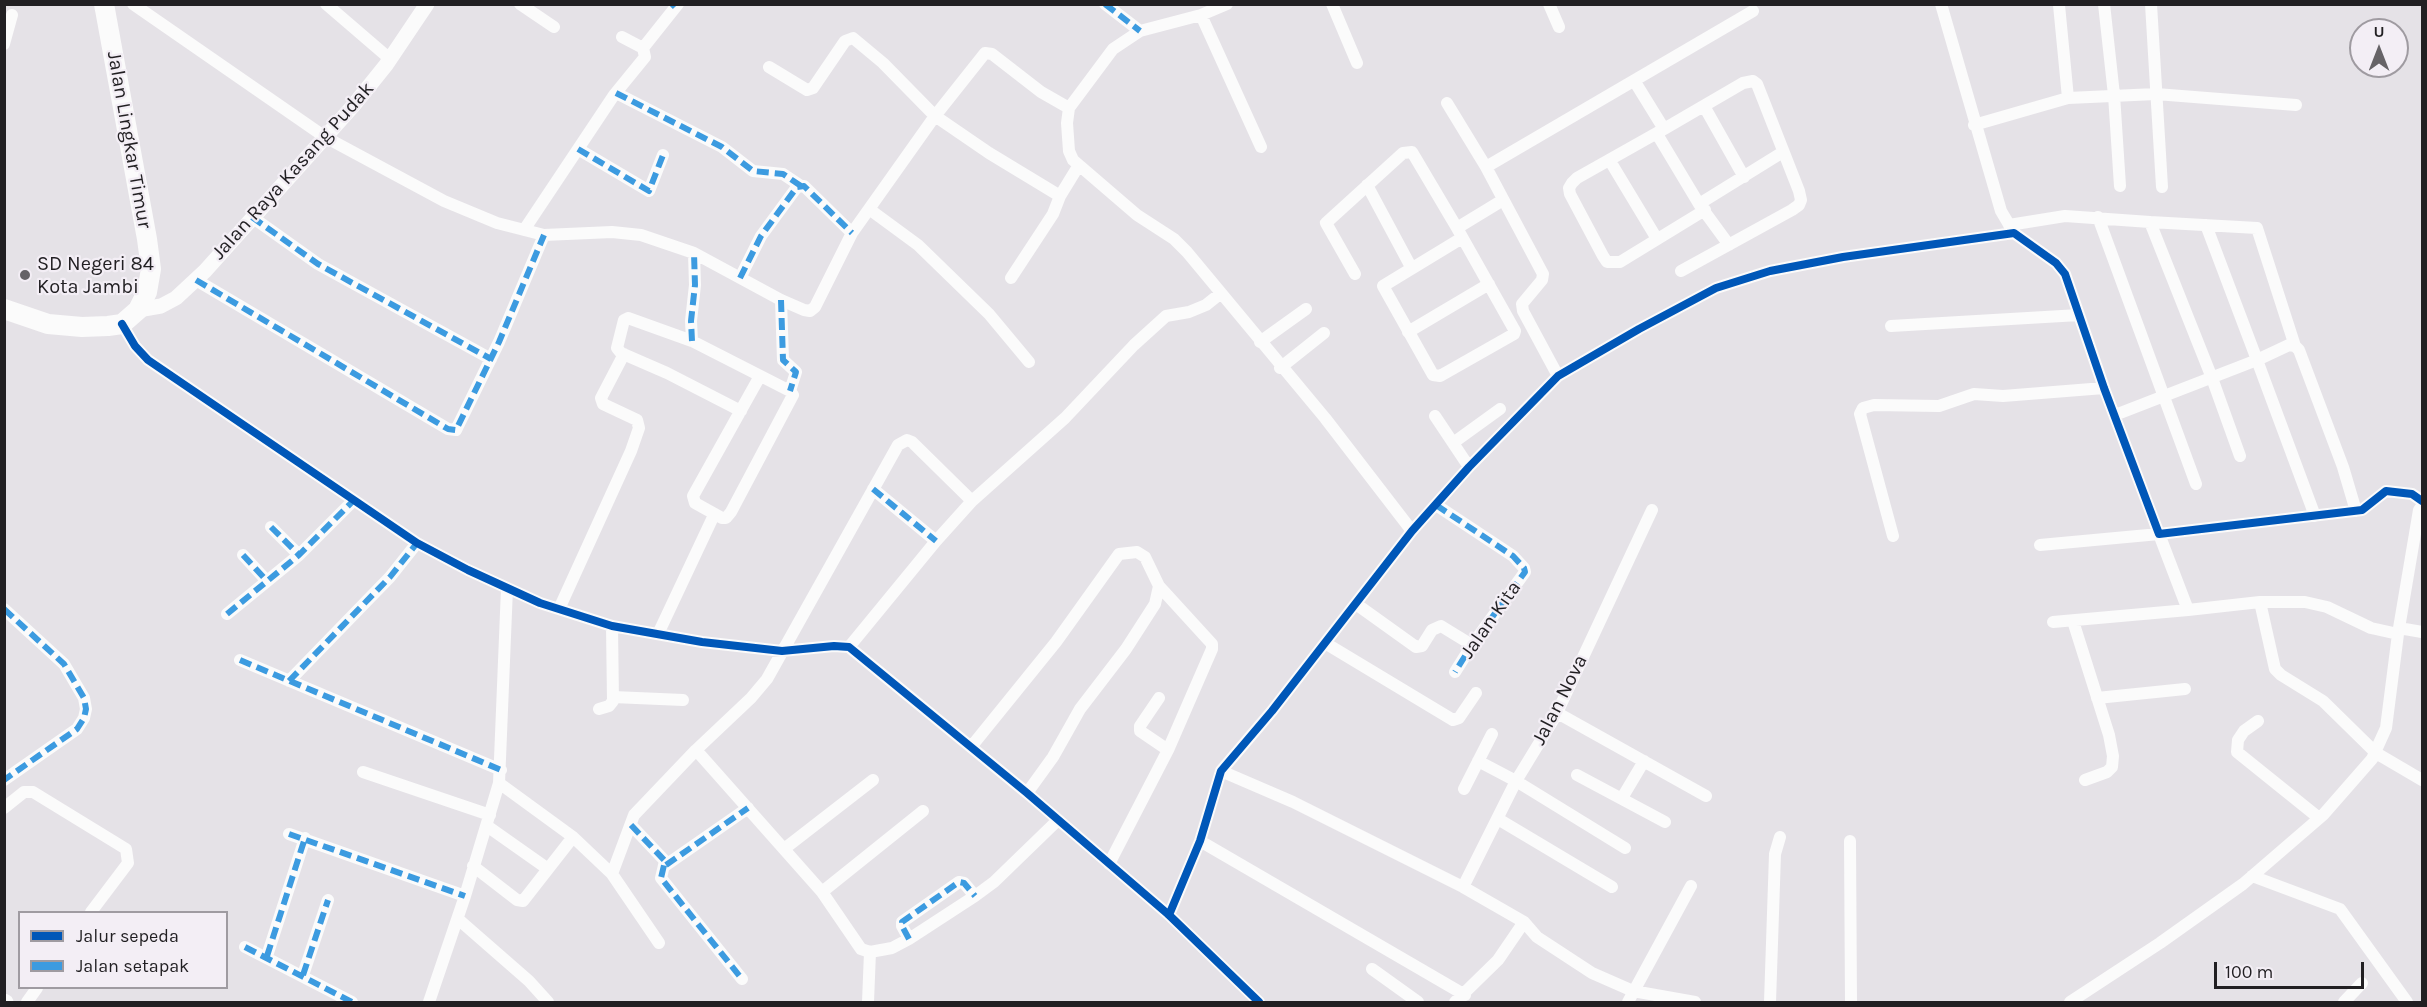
<!DOCTYPE html>
<style>
body{margin:0}
#map{position:relative;width:2427px;height:1007px;overflow:hidden;background:#e5e2e7;font-family:Karla,sans-serif}
canvas{display:block}
.frame{position:absolute;inset:0;border:6px solid #211f22;pointer-events:none}
.legend{position:absolute;left:18px;top:911px;width:210px;height:78px;box-sizing:border-box;background:#f3eef5;border:2px solid #9f9ba1;margin:0;padding:8px 10px;list-style:none;font-size:18px;color:#211f22}
.legend li{display:flex;align-items:center;gap:12px;height:30px}
.legend b{width:30px;border:2px solid #9f9ba1}
.north{position:absolute;left:2349px;top:18px;width:60px;height:60px;box-sizing:border-box;background:#f3eef5;border:2px solid #9f9ba1;border-radius:50%;rotate:0deg;font-size:16px;font-weight:700;line-height:24px;text-align:center;color:#211f22}
.north::after{content:'';display:block;margin:auto;width:21px;height:27px;background:#666367;clip-path:polygon(50% 0,100% 100%,50% 72%,0 100%)}
.scale{position:absolute;left:2214px;top:962px;width:150px;height:27px;box-sizing:border-box;border:3px solid #211f22;border-top:0;padding-left:8px;font-size:18px;line-height:21px;white-space:nowrap;color:#211f22;-webkit-text-stroke:4px #f3eef5;paint-order:stroke}
</style>
<div id="map">
<canvas width="2427" height="1007"></canvas>
<div class="frame"></div>
<ul class="legend">
<li><b style="height:8px;background:#0057b8"></b>Jalur sepeda</li>
<li><b style="height:8px;background:#3c9be0"></b>Jalan setapak</li>
</ul>
<div class="north">U</div>
<div class="scale">100 m</div>
</div>
<script>
const g = document.querySelector('canvas').getContext('2d');
g.lineJoin = 'round';
const shape = rows => new Path2D(rows.map(r => 'M' + r).join(''));
function stroke(path, color, width, dash) { g.strokeStyle = color; g.lineWidth = width; g.lineCap = dash ? 'butt' : 'round'; g.setLineDash(dash || []); g.stroke(path); }
function drawText(font, color, halo, rows, align = 'center') {
  g.font = font + ' Karla,sans-serif'; g.lineWidth = 4.5; g.setLineDash([]); g.textBaseline = 'middle'; g.strokeStyle = halo; g.fillStyle = color; for (const [text, x, y, turn = 0] of rows) {
    g.save(); g.translate(x, y); g.rotate((+turn || 0) * Math.PI / 180); g.textAlign = isNaN(turn) ? turn : align; if (halo) g.strokeText(text, 0, 0); g.fillText(text, 0, 0); g.restore();
  }
}
const minor = shape([
 [133,4,325,137,444,201,497,223,544,235,612,232,641,235,694,253,781,300,804,310,810,311,815,307,852,233,869,209],
 [326,4,390,59],
 [520,4,554,27],
 [1105,4,1140,31],
 [1227,4,1201,15,1140,31,1113,49,1069,108,1067,123,1069,151,1073,160,1137,215,1174,239,1187,252,1325,418,1412,531],
 [1332,4,1357,63],
 [1549,4,1559,27],
 [1941,4,2001,211,2014,233],
 [2104,4,2114,95,2120,186],
 [2151,4,2162,187],
 [2059,5,2068,98],
 [1201,15,1261,147],
 [4,44,12,15],
 [643,48,678,4],
 [769,67,807,90,813,88,845,41,853,38,883,63,935,116,989,153,1060,196,1079,165],
 [1635,82,1664,129,1577,178,1572,183,1569,188,1570,194,1603,256,1607,262,1620,262,1705,210],
 [616,93,722,147,753,171,783,174,801,186],
 [1447,103,1486,167],
 [1704,106,1744,177],
 [1974,125,2068,98,2156,94,2296,105],
 [1664,129,1743,83,1753,81,1757,84,1799,191,1801,200,1799,205,1792,210,1681,271],
 [1657,134,1699,204,1729,245],
 [578,149,649,191,663,155],
 [1610,161,1657,239],
 [1367,185,1411,267],
 [1699,204,1783,152],
 [252,217,318,264,491,359],
 [2098,217,2196,484],
 [2009,225,2065,216,2150,222],
 [2206,225,2257,360,2289,345,2295,346,2299,350,2343,467,2356,511],
 [1457,228,1503,200],
 [524,230,614,95,645,57,643,48,622,37],
 [1355,274,1326,223,1403,153,1412,152,1457,228,1515,331,1514,334,1440,376,1433,375,1383,286,1462,238],
 [740,278,761,236,797,187,804,186,806,188,852,233],
 [1011,278,1053,214,1060,196],
 [196,280,448,429,456,430,499,342,544,235],
 [122,324,135,346,148,360,417,543,468,570,540,603,612,626,702,642,782,651,834,646,849,647,1027,793,1169,915,1259,1002],
 [1891,326,2079,315],
 [1408,332,1489,284],
 [692,341,691,321,695,285,694,253],
 [1260,342,1306,309],
 [1029,362,989,314,918,245,869,209,935,116,985,53,992,54,1041,92,1069,108],
 [1280,368,1324,333],
 [760,376,693,496,695,503,722,518,726,518,731,512,793,395,790,391,796,372,783,360,781,300],
 [1558,376,1523,311,1522,304,1542,280,1543,274,1486,167,1753,11],
 [741,411,667,373,621,353,617,348,624,320,628,318,692,341,790,391],
 [2115,415,2257,360,2315,516],
 [1435,416,1469,467],
 [1453,443,1500,409],
 [2240,456,2212,378,2150,222,2257,228,2295,346],
 [873,489,936,541],
 [972,501,912,442,907,440,898,445,767,679,751,698,696,750,822,892,861,949,870,952,892,948,909,939,975,896,994,882,1058,820],
 [1436,505,1513,556,1524,568,1525,572,1472,645,1455,672],
 [271,527,299,555],
 [1893,536,1860,414,1863,408,1874,405,1939,406,1974,394,2003,396,2104,388],
 [2040,545,2159,534,2188,610,2260,602,2305,602,2327,607,2371,628,2398,634],
 [243,555,266,580],
 [1159,586,1212,644,1212,649,1168,750],
 [2260,602,2275,669,2281,675,2323,701,2376,753,2422,780],
 [1356,604,1416,647,1422,646,1432,630,1441,626,1472,645],
 [4,609,64,664,84,698,86,709,84,718,77,729,4,780],
 [559,609,631,451,639,428,637,420,603,404,601,398,624,354],
 [227,614,299,555,354,500],
 [2073,621,2109,735,2113,756,2112,767,2107,772,2085,780],
 [2053,622,2188,610],
 [2399,628,2422,632],
 [658,634,714,515],
 [1325,643,1453,720,1459,718,1476,693],
 [849,647,936,541,972,501,1065,418,1134,345,1166,316,1189,312,1206,305,1221,293],
 [240,660,501,770],
 [289,681,390,577,417,543],
 [613,697,683,700],
 [2097,698,2185,689],
 [599,709,609,706,613,701,612,626],
 [1555,717,1561,715,1706,796],
 [2258,721,2244,731,2238,740,2237,752,2319,818],
 [971,747,1056,642,1119,554,1137,552,1145,557,1159,586,1155,604,1126,649,1080,709,1053,757,1027,793],
 [1478,761,1516,781,1625,848],
 [1221,771,1293,802,1463,887,1524,922,1537,937,1592,973,1633,991,1695,1002],
 [363,772,490,815],
 [1577,775,1665,822],
 [1464,789,1492,734],
 [1622,798,1644,761],
 [4,808,24,792,33,792,126,849,128,863,91,912],
 [1498,819,1612,887],
 [631,825,665,861,661,878,742,979],
 [487,826,548,869],
 [289,834,465,896],
 [573,837,612,874,634,815,696,750],
 [1200,841,1465,995],
 [1850,841,1851,1002],
 [784,849,873,780],
 [1109,864,1168,750,1140,731,1140,726,1159,698],
 [666,865,748,808],
 [473,866,517,900,523,901,573,837,499,783],
 [612,874,659,943],
 [2252,876,2340,909,2407,1002],
 [1463,887,1516,781,1555,717,1652,510],
 [822,892,923,811],
 [1169,915,1200,841,1221,771,1272,711,1412,531,1469,467,1558,376,1639,329,1716,288,1770,271,1843,257,2014,233,2056,263,2065,274,2104,388,2159,534,2362,510,2386,491,2412,494,2422,501],
 [458,919,529,981,548,1002],
 [909,939,902,926,902,922,959,882,964,883,975,896],
 [245,947,352,1002],
 [267,956,305,838],
 [1372,969,1418,1002],
 [303,975,328,900],
 [27,1002,37,988],
 [429,1002,465,896,499,783,507,588],
 [868,1002,870,952],
 [1455,1002,1498,960,1524,922],
 [1628,1002,1691,886],
 [1770,1002,1775,854,1780,837],
 [2070,1002,2160,943,2243,884,2323,815,2372,759,2386,728,2398,634,2419,510,2422,506],
 [2344,1002,2362,983]
]);
const tertiary = shape([
 [138,310,161,306,176,298,205,271,353,106,386,65,427,4],
 [4,1001,6,1002]
]);
const trunk = shape([
 [4,309,48,324,82,327,108,326,122,324,138,310,147,292,151,269,147,239,104,4]
]);
const quiet = shape([
 [672,4,675,7],
 [1105,4,1140,31],
 [616,93,722,147,753,171,783,174,801,186],
 [578,149,649,191,663,155],
 [252,217,318,264,491,359],
 [740,278,761,236,797,187,804,186,806,188,852,233],
 [196,280,448,429,456,430,499,342,544,235],
 [781,300,783,360,796,372,790,391],
 [692,341,691,321,695,285,694,253],
 [873,489,936,541],
 [1436,505,1513,556,1524,568,1525,572,1472,645,1455,672],
 [271,527,299,555],
 [243,555,266,580],
 [4,609,64,664,84,698,86,709,84,718,77,729,4,780],
 [227,614,299,555,354,500],
 [240,660,501,770],
 [289,681,390,577,417,543],
 [631,825,665,861,661,878,742,979],
 [289,834,465,896],
 [666,865,748,808],
 [909,939,902,926,902,922,959,882,964,883,975,896],
 [245,947,352,1002],
 [267,956,305,838],
 [303,975,328,900]
]);
const cycleway = shape([
 [122,324,135,346,148,360,417,543,468,570,540,603,612,626,702,642,782,651,834,646,849,647,1027,793,1169,915,1259,1002],
 [1169,915,1200,841,1221,771,1272,711,1412,531,1469,467,1558,376,1639,329,1716,288,1770,271,1843,257,2014,233,2056,263,2065,274,2104,388,2159,534,2362,510,2386,491,2412,494,2422,501]
]);
const markers = [
 [25,275,6,"#666367"]
];
const streetNames = [
 ["Jalan Lingkar Timur",129,140,80],
 ["Jalan Raya Kasang Pudak",293,171,-48],
 ["Jalan Kita",1491,620,-55],
 ["Jalan Nova",1560,700,-63]
];
const poiNames = [
 ["SD Negeri 84",37,264],
 ["Kota Jambi",37,287]
];
stroke(minor, '#fbfbfb', 12);
stroke(tertiary, '#fbfbfb', 15);
stroke(trunk, '#fbfbfb', 20);
stroke(quiet, '#3c9be0', 6, [12, 6]);
stroke(cycleway, '#0057b8', 8);
for (const [x, y, r, color] of markers) { const dot = new Path2D(); dot.arc(x, y, r, 0, 2 * Math.PI); g.fillStyle = color; g.fill(dot); stroke(dot, '#f3eef5', 2); }
drawText('20px', '#211f22', '#f3eef5', streetNames);
drawText('20px', '#211f22', '#f3eef5', poiNames, 'left');
</script>
